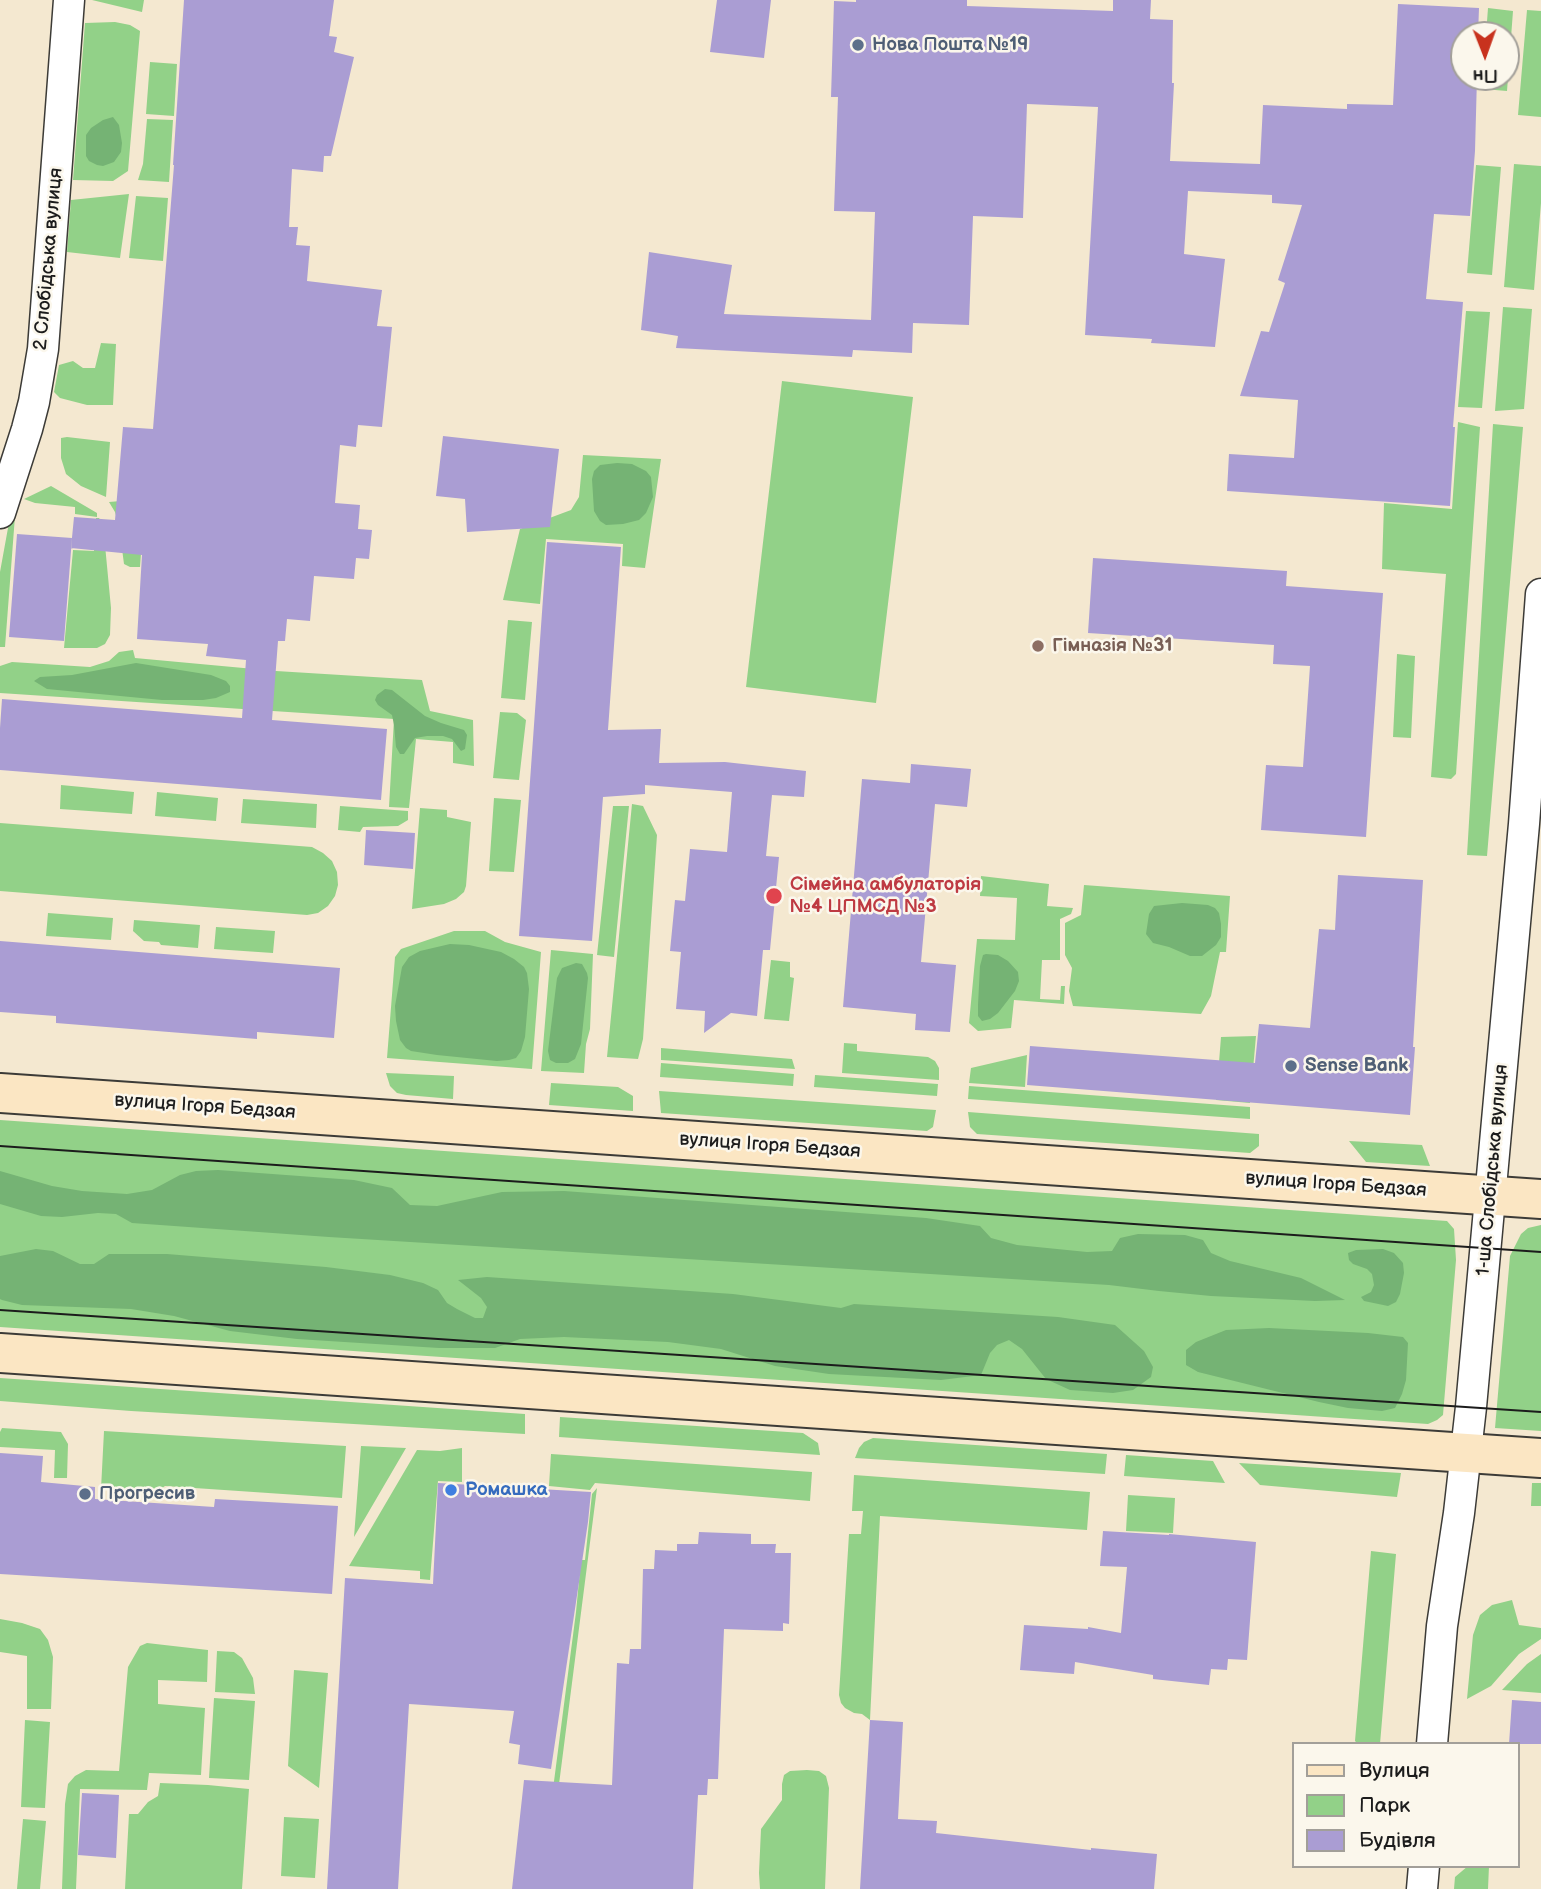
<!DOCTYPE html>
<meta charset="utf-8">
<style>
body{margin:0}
#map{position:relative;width:1541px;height:1889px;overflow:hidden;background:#f4e8d0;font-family:"Balsamiq Sans",sans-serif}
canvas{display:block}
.legend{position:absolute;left:1292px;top:1742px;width:228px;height:126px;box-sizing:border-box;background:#fbf7ec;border:2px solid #a29f99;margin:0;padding:9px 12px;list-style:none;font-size:21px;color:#1c1c1c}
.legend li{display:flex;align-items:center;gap:14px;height:35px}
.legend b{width:35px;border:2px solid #a29f99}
.north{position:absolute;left:1450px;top:21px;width:70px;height:70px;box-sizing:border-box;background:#fbf7ec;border:2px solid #a29f99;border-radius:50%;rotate:179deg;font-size:19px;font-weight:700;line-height:28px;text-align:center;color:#1c1c1c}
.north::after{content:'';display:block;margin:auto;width:24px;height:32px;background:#c8321e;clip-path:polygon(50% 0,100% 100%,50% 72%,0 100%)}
</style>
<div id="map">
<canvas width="1541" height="1889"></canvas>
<ul class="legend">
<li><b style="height:9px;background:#fbe6c3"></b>Вулиця</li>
<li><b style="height:19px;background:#92d188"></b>Парк</li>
<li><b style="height:19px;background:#aa9dd3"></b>Будівля</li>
</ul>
<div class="north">Пн</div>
</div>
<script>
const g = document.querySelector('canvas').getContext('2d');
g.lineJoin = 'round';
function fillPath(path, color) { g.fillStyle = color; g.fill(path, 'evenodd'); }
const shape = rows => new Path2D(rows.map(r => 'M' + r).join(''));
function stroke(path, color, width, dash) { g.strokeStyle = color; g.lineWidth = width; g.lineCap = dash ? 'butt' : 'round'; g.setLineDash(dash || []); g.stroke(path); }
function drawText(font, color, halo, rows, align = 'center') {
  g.font = font + ' "Balsamiq Sans",sans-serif'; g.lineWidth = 5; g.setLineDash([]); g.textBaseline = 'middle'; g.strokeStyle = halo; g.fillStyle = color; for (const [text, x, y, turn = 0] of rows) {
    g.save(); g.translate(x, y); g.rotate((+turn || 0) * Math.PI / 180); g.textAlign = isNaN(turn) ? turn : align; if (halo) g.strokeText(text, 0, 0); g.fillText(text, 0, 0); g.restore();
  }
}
const green = shape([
 [92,0,144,0,142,12],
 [1488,8,1513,11,1507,91,1483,89,1483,77,1506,77,1506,35,1486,35],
 [1527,10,1541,11,1541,117,1518,115],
 [115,22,130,25,140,31,128,171,113,181,73,180,85,23],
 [150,62,177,64,174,116,146,114],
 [147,119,173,120,169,182,138,180,143,164],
 [1514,164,1541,166,1541,203,1534,290,1504,287],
 [1476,165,1501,167,1492,275,1467,273],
 [129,194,120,258,67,252,71,200],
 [136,196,168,198,163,261,129,258],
 [1503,307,1532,309,1524,409,1495,411],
 [1466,311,1490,312,1482,408,1458,407],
 [101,343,116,344,113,405,87,405,60,398,54,392,59,365,73,361,83,368,95,368],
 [782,381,913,397,876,703,746,687],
 [1458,422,1480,427,1456,774,1451,779,1431,777,1446,574,1382,569,1384,503,1452,509],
 [1493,424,1523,427,1487,856,1467,855],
 [67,437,110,442,106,497,81,486,66,474,61,458,61,438],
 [583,455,661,459,645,568,622,566,623,544,546,539,540,604,503,600,520,529,571,510,579,497],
 [51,486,97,513,97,517,75,514,75,507,35,503,24,499],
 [145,499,140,567,130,567,124,564,119,526,115,512,109,502],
 [16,503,5,647,0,647,0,572,10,517],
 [96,518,99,518,103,524,111,608,110,635,105,644,97,648,64,648,73,550,94,551],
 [508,620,532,622,525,700,501,698],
 [133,650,135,658,276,671,422,680,430,711,473,720,474,766,453,763,453,742,416,739,409,808,389,807,394,719,0,693,0,666,12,662,90,667,109,661,119,652],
 [1397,654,1415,656,1411,738,1393,737],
 [500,712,517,713,526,720,519,780,493,778],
 [61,785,134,792,132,814,60,809],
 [157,792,218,798,216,821,155,816],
 [494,798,521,800,514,872,489,871],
 [243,799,317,804,316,828,241,823],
 [632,804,643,806,657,835,643,1039,638,1059,607,1057],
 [340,806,408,811,408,820,398,826,363,827,360,832,338,830],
 [613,806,629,806,614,957,597,955],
 [420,808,447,810,447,817,471,822,466,886,464,892,456,899,444,904,412,909],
 [0,823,312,847,323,853,332,861,337,872,338,885,335,896,328,906,318,913,307,915,0,891],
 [981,876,1049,884,1047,906,1073,908,1071,914,1060,919,1060,960,1042,960,1040,999,1060,1000,1061,986,1065,986,1064,1004,1014,1000,1011,1028,978,1031,969,1023,977,939,1015,940,1017,898,980,896],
 [1084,885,1230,896,1226,952,1220,952,1211,996,1201,1014,1073,1006,1069,991,1072,968,1065,955,1065,923,1081,915],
 [48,913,113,918,111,940,46,936],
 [134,920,200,925,198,948,161,945,159,942,144,941,133,931],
 [216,927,275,931,273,953,214,949],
 [454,931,485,931,505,942,541,952,532,1069,387,1058,395,957,401,949],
 [551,950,593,954,590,1029,586,1044,584,1073,541,1071],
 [771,960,790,962,790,977,794,978,789,1021,764,1019],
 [1256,1036,1250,1103,1216,1100,1221,1037],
 [844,1043,857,1044,857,1051,928,1057,935,1061,939,1068,939,1080,842,1073],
 [661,1048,792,1059,795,1069,661,1060],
 [1027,1055,1025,1087,969,1083,971,1068],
 [661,1063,794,1074,793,1086,660,1077],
 [386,1073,454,1076,453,1099,406,1095,397,1093,390,1086],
 [815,1075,938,1084,937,1096,814,1087],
 [551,1083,618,1087,633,1096,633,1111,549,1105],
 [969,1086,1250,1107,1250,1119,968,1099],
 [659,1091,936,1110,933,1127,927,1131,661,1113],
 [968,1112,1259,1134,1259,1146,1250,1153,977,1134,970,1127],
 [0,1120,1447,1221,1454,1229,1456,1260,1443,1415,1437,1420,1428,1424,0,1327],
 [1349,1141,1422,1145,1430,1166,1366,1162],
 [1541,1225,1541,1431,1495,1428,1510,1256,1521,1234,1528,1228],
 [0,1378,525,1414,525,1434,131,1411,0,1401],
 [560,1417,803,1433,818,1443,820,1455,559,1437],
 [2,1428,61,1432,68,1444,67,1478,54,1478,55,1450,0,1447,0,1432],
 [104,1431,346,1446,342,1498,165,1486,158,1491,101,1489],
 [873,1438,1107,1454,1105,1474,855,1458,859,1448,864,1442],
 [361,1446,406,1448,354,1537],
 [462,1448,462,1482,438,1481,430,1580,420,1579,420,1571,349,1566,417,1450,440,1451],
 [551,1454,812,1472,810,1501,595,1483,590,1490,549,1486],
 [1126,1455,1213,1461,1225,1483,1124,1476],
 [1239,1463,1401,1473,1397,1497,1260,1485],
 [854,1475,1090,1492,1087,1530,880,1516,870,1720,862,1714,854,1713,845,1708,841,1703,839,1695,849,1534,861,1534,863,1511,852,1511],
 [1532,1483,1541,1483,1541,1506,1531,1506],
 [597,1488,558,1792,540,1889,576,1612,581,1560,585,1560,592,1494],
 [1128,1495,1175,1498,1173,1533,1126,1531],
 [1371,1551,1396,1554,1380,1744,1358,1744,1355,1741],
 [1512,1600,1519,1625,1541,1628,1541,1639,1519,1654,1491,1686,1467,1699,1473,1635,1480,1615,1492,1605],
 [0,1619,22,1623,40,1629,48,1640,53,1657,51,1709,27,1709,27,1656,0,1652],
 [147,1643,208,1650,207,1682,158,1680,158,1704,205,1708,201,1775,149,1773,147,1790,80,1789,76,1889,62,1889,65,1804,68,1784,75,1776,86,1770,119,1771,128,1667,140,1646],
 [217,1651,234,1652,242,1658,253,1678,255,1694,215,1692],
 [1541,1654,1541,1693,1502,1690,1527,1664],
 [294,1670,328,1673,319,1788,288,1766],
 [214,1698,255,1701,249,1780,209,1778],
 [25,1720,50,1722,45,1808,21,1807],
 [807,1770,819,1771,826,1776,829,1788,825,1889,760,1889,759,1873,761,1829,782,1800,782,1784,784,1775,790,1771],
 [160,1783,208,1785,249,1789,242,1889,125,1889,129,1814,138,1814,148,1802,158,1796],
 [284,1817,319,1819,315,1878,281,1876],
 [23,1819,46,1821,40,1889,17,1889],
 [1468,1866,1489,1866,1488,1889,1454,1889,1455,1877]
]);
const forest = shape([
 [113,117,119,125,122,143,121,152,114,162,103,166,97,165,89,161,86,156,86,135,91,128,103,120],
 [617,463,632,464,646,471,651,477,653,497,646,513,639,520,623,524,606,525,600,521,594,511,592,479,594,471,600,465],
 [136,663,211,675,226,681,230,686,230,692,216,698,203,700,162,700,47,689,34,681,40,677,72,675],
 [385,689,392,690,425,716,441,723,464,730,467,735,465,749,461,751,452,739,443,736,427,736,415,738,404,754,400,754,396,747,394,725,392,715,378,705,375,700,377,695],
 [1182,903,1208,905,1215,908,1219,913,1221,924,1221,937,1216,945,1202,956,1190,956,1169,947,1153,943,1146,934,1149,914,1154,906],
 [450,944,469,945,501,952,514,959,524,967,527,973,529,989,525,1037,521,1051,516,1058,509,1060,497,1061,437,1055,411,1051,406,1048,400,1040,396,1021,395,1006,402,967,409,957,420,951],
 [986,954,998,955,1008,961,1018,972,1019,981,1015,991,998,1013,990,1019,982,1021,978,1016,978,1005,980,966,983,955],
 [576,963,582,964,587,973,588,978,581,1044,575,1059,568,1063,556,1063,550,1060,548,1051,557,978,562,968],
 [218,1170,354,1180,392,1188,410,1205,437,1206,502,1192,564,1191,926,1218,980,1226,991,1238,1017,1245,1087,1252,1112,1251,1120,1238,1138,1234,1185,1235,1203,1240,1211,1253,1230,1261,1301,1278,1345,1300,1315,1301,1211,1296,1159,1291,1109,1285,329,1237,132,1223,116,1214,98,1213,62,1217,41,1216,0,1204,0,1171,52,1186,82,1191,127,1194,152,1190,180,1175,196,1171],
 [36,1249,53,1251,80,1264,94,1264,109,1254,167,1254,326,1267,390,1275,423,1283,438,1290,447,1303,457,1309,475,1318,483,1318,487,1307,481,1298,458,1280,487,1277,733,1294,841,1308,854,1304,1058,1317,1115,1325,1144,1351,1153,1367,1151,1377,1133,1390,1113,1393,1070,1390,1046,1379,1022,1349,1009,1340,997,1345,990,1353,981,1375,941,1380,829,1374,775,1366,721,1349,668,1342,564,1337,520,1339,495,1348,439,1348,297,1339,230,1331,174,1316,131,1309,22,1305,2,1300,0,1299,0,1256],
 [1383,1249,1394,1253,1403,1263,1404,1273,1400,1294,1396,1302,1388,1306,1364,1301,1361,1297,1371,1292,1374,1285,1372,1274,1367,1269,1353,1264,1349,1260,1348,1253,1356,1250],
 [1269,1328,1368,1333,1403,1337,1408,1343,1406,1380,1402,1394,1395,1408,1382,1411,1348,1408,1319,1402,1198,1372,1186,1365,1186,1350,1196,1342,1226,1330]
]);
const building = shape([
 [184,0,334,0,329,36,337,37,334,52,354,57,331,156,324,156,323,172,292,169,289,227,298,227,296,245,310,246,307,281,382,290,377,326,392,327,382,427,358,425,356,447,340,445,335,503,360,505,358,529,372,530,369,559,356,558,354,579,314,576,310,621,287,619,285,641,278,641,272,720,387,729,381,800,0,770,0,728,2,699,242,718,246,660,206,656,208,644,137,639,142,555,71,548,74,517,115,520,123,427,153,429,174,165,173,165],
 [717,0,771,0,764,58,710,52],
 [856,0,967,0,967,6,1113,11,1113,0,1151,0,1150,19,1173,20,1172,83,1174,83,1170,161,1260,164,1263,105,1347,109,1347,104,1393,105,1398,4,1479,8,1478,35,1464,35,1464,77,1477,77,1475,151,1470,216,1434,214,1426,299,1463,302,1453,427,1455,427,1450,506,1227,491,1229,454,1294,458,1298,400,1240,396,1261,331,1269,332,1285,283,1278,280,1302,205,1272,203,1272,195,1188,191,1184,254,1225,259,1215,347,1151,343,1152,339,1085,335,1098,107,1027,104,1023,218,973,216,969,325,913,323,912,353,853,350,852,357,676,348,678,336,641,330,649,252,732,265,724,314,871,320,875,212,834,211,838,97,831,97,834,1,856,2],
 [443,436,559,449,550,527,467,532,465,499,436,496],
 [17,534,72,538,64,641,9,637],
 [547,542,621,547,608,730,661,729,659,763,725,762,806,771,804,797,772,795,766,856,779,857,770,950,763,950,757,1016,731,1013,704,1033,705,1011,676,1009,681,952,670,951,675,900,685,901,690,849,727,852,732,792,645,785,645,794,603,797,592,941,519,936],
 [1093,558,1287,571,1286,586,1383,593,1366,837,1261,830,1266,765,1303,767,1310,666,1273,664,1274,645,1088,633],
 [911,764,971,769,967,807,935,804,921,962,956,965,950,1032,915,1030,916,1014,843,1007,862,779,910,783],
 [366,830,415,833,413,869,364,865],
 [1338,875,1423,880,1413,1047,1415,1047,1410,1115,1027,1085,1030,1046,1255,1063,1259,1024,1310,1028,1319,929,1335,930],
 [0,941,340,968,334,1038,257,1032,257,1039,56,1023,56,1016,0,1012],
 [0,1453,43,1456,41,1482,95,1487,95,1499,214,1507,215,1499,338,1506,332,1594,0,1574],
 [438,1483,591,1492,588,1522,551,1769,518,1764,520,1745,509,1743,514,1711,409,1704,398,1889,327,1889,345,1578,433,1584],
 [1103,1531,1169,1535,1169,1534,1256,1542,1247,1660,1228,1659,1227,1670,1211,1669,1209,1685,1153,1679,1153,1675,1075,1662,1074,1674,1020,1670,1024,1625,1088,1629,1088,1627,1121,1633,1127,1567,1100,1566],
 [699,1532,751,1534,751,1544,776,1544,775,1553,791,1553,789,1624,783,1623,783,1631,724,1629,718,1779,708,1779,707,1795,698,1795,693,1889,512,1889,524,1780,612,1785,617,1663,629,1664,630,1649,641,1649,643,1569,654,1569,655,1550,677,1551,677,1544,698,1544],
 [1512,1700,1541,1702,1541,1744,1509,1744],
 [870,1720,903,1722,898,1819,937,1821,936,1833,1091,1850,1091,1848,1157,1854,1154,1889,860,1889],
 [82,1793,119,1795,116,1858,78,1855]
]);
const street = shape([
 [0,513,27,429,34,402,43,349,69,0],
 [1432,1744,1442,1626,1459,1513,1471,1407,1524,824,1541,594],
 [1422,1889,1424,1866]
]);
const secondary = shape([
 [0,1093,1541,1199],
 [0,1353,1541,1458]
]);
const tram = shape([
 [0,1146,1541,1252],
 [0,1310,1541,1412]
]);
const markers = [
 [858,45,7,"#5c6f8a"],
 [1038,646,7,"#8d6e63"],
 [774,896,9,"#e0444e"],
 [1291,1066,7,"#5c6f8a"],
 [451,1490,7,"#3f7fe0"],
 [85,1494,7,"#5c6f8a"]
];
const serviceNames = [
 ["Нова Пошта №19",872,45],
 ["Sense Bank",1305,1066],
 ["Прогресив",99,1494]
];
const streetNames = [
 ["2 Слобідська вулиця",49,259,-85],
 ["вулиця Ігоря Бедзая",205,1107,4],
 ["вулиця Ігоря Бедзая",770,1146,4],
 ["1-ша Слобідська вулиця",1493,1170,-85],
 ["вулиця Ігоря Бедзая",1336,1185,4]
];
const educationNames = [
 ["Гімназія №31",1052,646]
];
const healthNames = [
 ["Сімейна амбулаторія",790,885],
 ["№4 ЦПМСД №3",790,907]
];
const shopNames = [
 ["Ромашка",465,1490]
];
fillPath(green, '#92d188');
fillPath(forest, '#75b374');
fillPath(building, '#aa9dd3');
stroke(street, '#3c3b37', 33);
stroke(secondary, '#3c3b37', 42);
stroke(street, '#fff', 30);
stroke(secondary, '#fbe6c3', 38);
stroke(tram, '#1c1c1c', 2);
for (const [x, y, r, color] of markers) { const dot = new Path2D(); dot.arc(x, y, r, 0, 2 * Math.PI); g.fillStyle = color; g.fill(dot); stroke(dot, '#fbf7ec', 2.5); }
drawText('bold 19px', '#4e5e75', '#fbf7ec', serviceNames, 'left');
drawText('19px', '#1c1c1c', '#fbf7ec', streetNames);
drawText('bold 19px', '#785e54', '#fbf7ec', educationNames, 'left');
drawText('bold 19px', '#be3a42', '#fbf7ec', healthNames, 'left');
drawText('bold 19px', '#366cbe', '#fbf7ec', shopNames, 'left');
</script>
